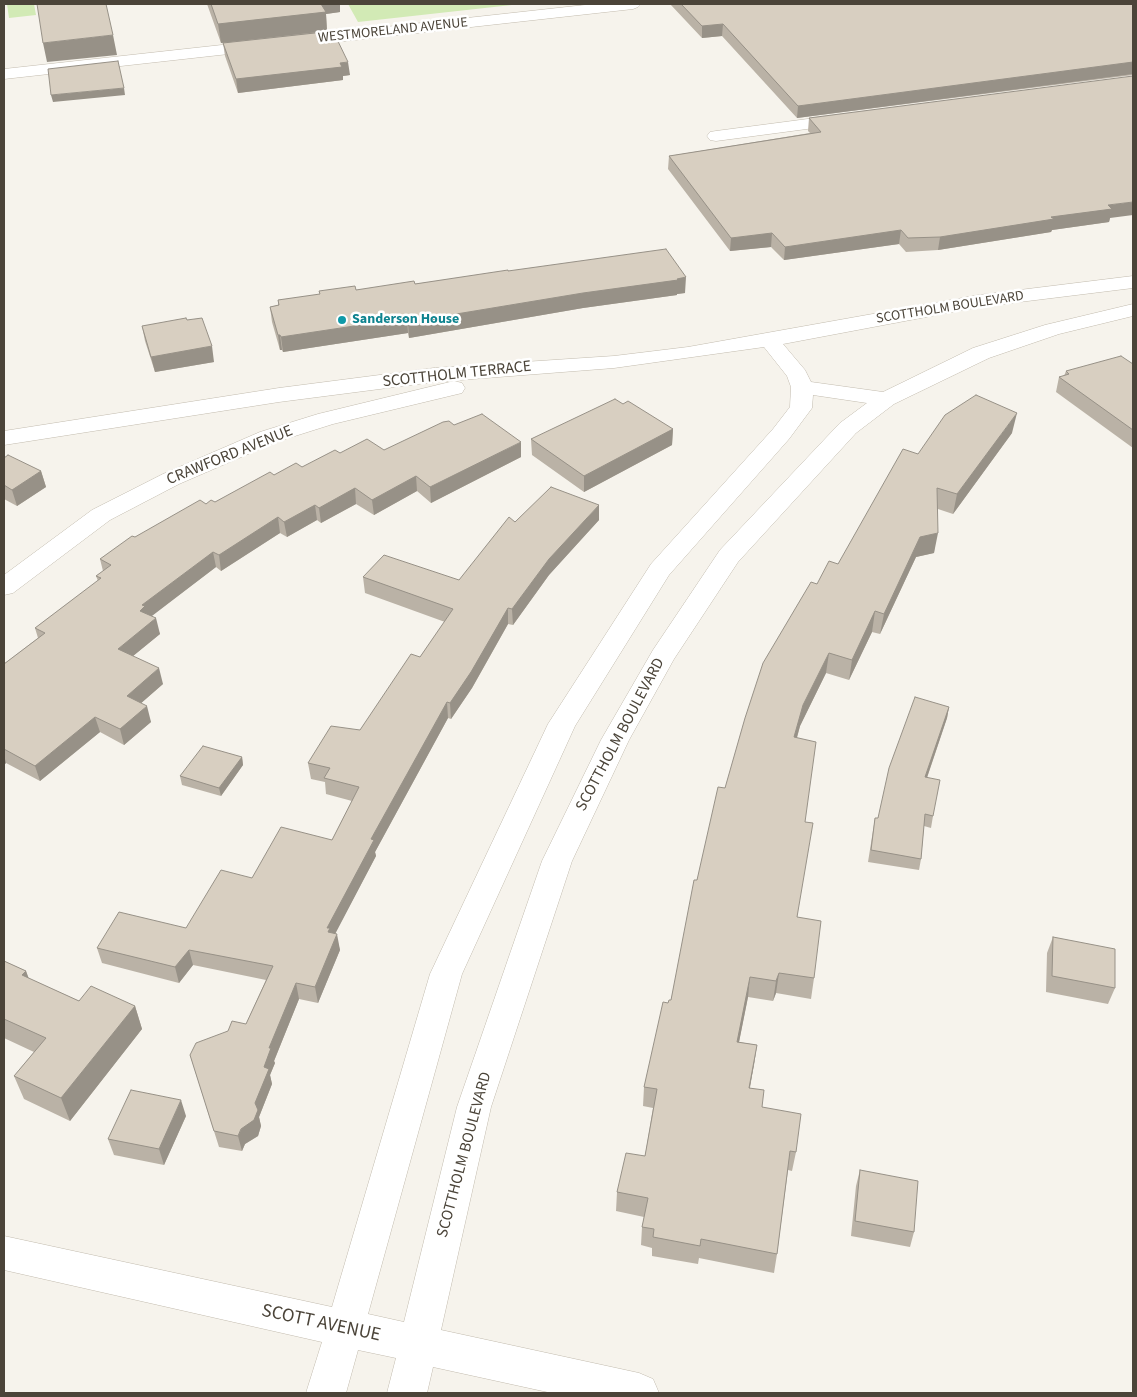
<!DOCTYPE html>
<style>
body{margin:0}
#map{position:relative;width:1137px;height:1397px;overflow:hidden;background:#f6f3ec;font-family:"Source Sans 3",sans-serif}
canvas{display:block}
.frame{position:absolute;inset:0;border:5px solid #4b4439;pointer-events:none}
</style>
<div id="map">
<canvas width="1137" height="1397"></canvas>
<div class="frame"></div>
</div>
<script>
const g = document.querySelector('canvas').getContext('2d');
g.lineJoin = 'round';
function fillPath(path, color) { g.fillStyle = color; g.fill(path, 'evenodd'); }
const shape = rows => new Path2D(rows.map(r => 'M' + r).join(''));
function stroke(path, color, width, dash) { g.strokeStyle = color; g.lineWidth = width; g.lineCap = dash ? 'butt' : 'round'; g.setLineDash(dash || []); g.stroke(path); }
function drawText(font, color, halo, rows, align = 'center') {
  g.font = font + ' "Source Sans 3",sans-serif'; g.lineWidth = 5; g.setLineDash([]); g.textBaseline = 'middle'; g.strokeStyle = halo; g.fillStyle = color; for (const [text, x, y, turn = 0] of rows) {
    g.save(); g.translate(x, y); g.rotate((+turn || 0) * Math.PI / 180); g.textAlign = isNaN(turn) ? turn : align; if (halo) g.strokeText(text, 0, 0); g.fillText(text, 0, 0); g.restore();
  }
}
const green = shape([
 [7,4,34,4,36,15,9,18],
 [348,4,521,4,358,22]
]);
const street = shape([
 [594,4,641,4,638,7,633,9,4,79,4,69,594,4],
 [846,114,852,115,855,119,852,123,716,141,710,140,707,136,710,132,716,131,846,114],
 [1133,276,1133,288,979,307,783,344,805,370,811,382,883,392,973,348,1045,325,1133,304,1133,316,1059,334,989,358,894,404,856,433,738,562,674,659,629,740,572,861,491,1107,441,1330,639,1373,653,1379,659,1393,552,1393,433,1367,427,1393,387,1393,396,1358,358,1350,346,1393,306,1393,322,1342,4,1270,4,1236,332,1307,430,974,548,724,651,564,773,429,790,407,791,387,787,376,764,347,614,368,434,382,279,402,4,445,4,431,279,388,434,368,614,356,688,347,979,295,1133,276],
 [813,395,867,403,840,423,720,550,653,650,601,740,542,861,457,1107,404,1322,368,1314,462,974,575,726,669,575,789,439,812,408,813,395],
 [454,381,462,383,465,388,462,393,333,424,276,442,179,484,110,520,13,593,4,595,4,575,92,510,163,474,260,432,318,414,454,381]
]);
const wall = shape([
 [202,4,340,4,340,12,326,14,327,31,350,75,343,76,343,80,238,93,225,56,223,43,221,43,207,4,203,5],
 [670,4,1133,4,1133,75,797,118,722,36,702,38],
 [809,118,1110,218,1109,222,1052,230,1051,232,938,250,906,252,899,244,784,260,771,247,730,251,668,169,669,156,810,133,808,131],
 [508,271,685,293,677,294,677,295,583,308,409,338,408,333,283,352,282,350,280,350,272,322,270,307,278,305,278,300,356,290,415,284],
 [187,320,214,362,155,372,145,341,142,326],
 [1133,364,1133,448,1056,392,1059,377,1064,376,1066,371],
 [623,404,673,429,672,445,584,492,532,455,531,439],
 [454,425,521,457,431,503,417,491,374,515,356,504,321,523,317,520,287,537,280,533,221,571,216,567,151,616,160,634,133,656,163,684,141,703,151,722,124,745,100,732,40,781,6,763,4,765,4,664,38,638,35,628,98,581,96,576,103,571,100,559,135,537,206,504,215,502,274,475,302,467,340,453,384,450],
 [1012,433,953,514,938,509,934,553,916,557,880,634,872,632,849,680,826,673,800,726,797,738,805,822,797,917,814,978,811,999,776,993,773,1001,748,997,739,1042,757,1045,750,1088,762,1107,796,1152,792,1171,788,1170,777,1254,774,1273,699,1258,698,1264,652,1256,652,1248,641,1245,642,1227,644,1217,616,1211,617,1192,645,1156,653,1108,643,1106,644,1087,668,1003,671,1000,697,880,725,788,817,584,838,564,918,454],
 [4,458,41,471,46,487,17,506,4,499],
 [599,520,549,575,513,625,508,624,472,688,451,719,448,718,375,852,376,856,335,933,340,950,318,1003,299,999,274,1061,275,1063,270,1075,272,1084,259,1117,261,1126,258,1136,245,1144,242,1151,219,1147,190,1055,246,1024,266,980,193,965,179,983,102,963,97,948,186,928,252,878,332,840,352,801,326,794,325,782,311,779,308,763,360,730,420,657,445,622,365,593,363,577,459,580,515,522],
 [949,707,947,718,927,778,933,816,931,828,924,826,921,859,919,870,868,862,875,818,878,818],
 [242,757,243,765,221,796,182,785,180,776],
 [1053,937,1115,988,1108,1004,1046,992,1047,953],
 [4,961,26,971,28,978,79,1001,135,1006,142,1029,70,1121,24,1099,14,1076,34,1052,4,1038],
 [186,1116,164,1165,114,1155,108,1139],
 [860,1170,914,1232,910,1247,851,1236,856,1186]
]);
const shadedWall = shape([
 [318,4,340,4,340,12,326,14,327,31,221,43,218,24],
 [723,24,722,36,702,38,702,26],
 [113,35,117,55,47,62,43,43],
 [348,62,350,75,343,76,343,80,238,93,236,79],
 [1133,62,1133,74,797,118,798,106],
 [124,88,125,95,53,102,51,95],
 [1133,202,1133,215,1110,218,1109,222,1052,230,1051,232,938,250,940,237,1051,217,1108,205],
 [901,230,899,244,784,260,785,247],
 [772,233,771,247,730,251,731,238],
 [686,277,685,293,677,294,677,295,583,308,409,338,408,322,583,293],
 [407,318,408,333,283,352,281,337],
 [278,335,280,335,282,350,280,350],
 [212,346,214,362,155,372,151,357],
 [1017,413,1012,433,953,514,957,494],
 [673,429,672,445,584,492,584,476],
 [521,442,521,457,431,503,430,487],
 [41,471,46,487,17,506,12,490],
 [416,476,417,491,374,515,372,500],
 [355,488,356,504,321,523,319,508],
 [315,505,317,520,287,537,284,522],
 [599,505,599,520,549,575,513,625,512,609,549,559],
 [278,517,280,533,221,571,219,555],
 [938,533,934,553,916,557,880,634,884,614,920,537],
 [213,552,216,567,148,619,140,611,142,605],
 [508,608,508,624,472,688,451,719,450,703],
 [875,611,872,632,849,680,852,660],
 [156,618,160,634,122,665,118,649],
 [829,653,826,673,800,726,791,758,794,737,803,705],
 [159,668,163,684,131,712,127,696],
 [447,702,448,718,375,852,376,856,332,940,332,944,327,928,371,839],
 [147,706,151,722,124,745,120,729],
 [949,707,947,718,923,789,925,777],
 [95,717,100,732,40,781,35,766],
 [4,755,6,763,4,765],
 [242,757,243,765,221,796,219,788],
 [337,934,340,950,318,1003,315,987],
 [189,950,193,965,179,983,175,967],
 [26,971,35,995,22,975],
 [779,973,776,993,773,1001,776,981],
 [750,977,748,997,735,1062,737,1042],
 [296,983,299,999,274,1061,275,1063,270,1075,272,1084,259,1117,261,1126,258,1136,245,1144,242,1151,238,1136,255,1103,264,1067,269,1048],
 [135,1006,142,1029,70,1121,61,1098],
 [757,1045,754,1065,746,1107,749,1088],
 [181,1100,186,1116,164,1165,159,1149]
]);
const building = shape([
 [37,4,106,4,113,35,43,43,37,4],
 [211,4,321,4,326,12,218,24,211,4],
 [681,4,1133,4,1133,62,798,106,723,24,702,26,681,4],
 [333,31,348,62,340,63,342,67,236,79,223,43,333,31],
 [118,61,124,88,51,95,48,69,118,61],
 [1133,76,1133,202,1108,205,1112,209,1051,217,1054,219,940,237,908,238,901,230,785,247,772,233,731,238,669,156,821,132,809,118,1133,76],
 [666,249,686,277,677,279,678,280,583,293,408,322,407,318,281,337,280,335,278,335,270,307,279,305,278,300,320,294,319,291,355,286,356,290,414,281,415,284,508,270,508,271,666,249],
 [186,318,187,320,202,318,212,346,151,357,142,326,186,318],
 [1121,356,1133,364,1133,430,1059,377,1069,374,1066,371,1121,356],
 [976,395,1017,413,957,494,937,488,938,533,920,537,884,614,875,611,852,660,829,653,803,705,794,737,816,742,805,822,813,823,797,917,821,921,814,978,779,973,776,981,750,977,737,1042,757,1045,749,1088,764,1090,762,1107,801,1114,796,1152,790,1151,777,1254,701,1239,700,1246,653,1237,654,1229,642,1227,648,1198,617,1192,626,1153,645,1156,657,1089,644,1087,663,1002,668,1003,669,1000,671,1000,694,880,697,880,718,787,725,788,745,718,763,663,811,582,817,584,829,561,838,564,903,449,918,454,945,415,976,395],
 [615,399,623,404,628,401,673,429,584,476,531,439,615,399],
 [482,414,521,442,430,487,416,476,372,500,355,488,319,508,315,505,284,522,278,517,219,555,213,552,142,605,145,606,140,611,156,618,118,649,159,668,127,696,147,706,120,729,95,717,35,766,4,749,4,664,45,633,35,628,101,578,96,576,111,565,100,559,132,536,135,537,200,500,206,504,211,500,215,502,270,472,274,475,296,463,302,467,335,450,340,453,367,439,384,450,443,422,449,421,454,425,482,414],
 [8,455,41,471,12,490,4,485,4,458,8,455],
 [551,487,599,505,549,559,512,609,508,608,471,672,450,703,447,702,371,839,374,840,327,928,330,928,328,932,337,934,315,987,296,983,269,1048,271,1048,264,1067,269,1069,255,1103,258,1110,254,1120,241,1129,238,1136,214,1131,190,1055,196,1043,228,1031,232,1021,246,1024,273,966,189,950,175,967,97,948,119,912,186,928,221,870,252,878,281,827,332,840,359,787,324,778,330,768,308,763,331,726,360,730,411,654,420,657,453,609,363,577,384,555,459,580,509,517,515,522,551,487],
 [915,697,949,707,925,777,940,780,933,816,925,814,921,859,871,850,875,818,878,818,889,768,915,697],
 [203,746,242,757,219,788,180,776,203,746],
 [1053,937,1115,949,1115,988,1052,976,1053,937],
 [4,961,26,971,22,975,79,1001,91,986,135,1006,61,1098,14,1076,46,1038,4,1019,4,961],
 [131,1090,181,1100,159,1149,108,1139,131,1090],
 [860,1170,918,1181,914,1232,855,1221,860,1170]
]);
const markers = [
 [342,320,5,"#0f9aa8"]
];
const farStreetnames = [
 ["WESTMORELAND AVENUE",393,31,-6],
 ["SCOTTHOLM BOULEVARD",950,308,-9]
];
const farCulturenames = [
 ["Sanderson House",352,320]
];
const streetNames = [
 ["SCOTTHOLM TERRACE",457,375,-6],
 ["CRAWFORD AVENUE",230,456,-22],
 ["SCOTTHOLM BOULEVARD",621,735,-62],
 ["SCOTTHOLM BOULEVARD",465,1155,-75]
];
const nearStreetnames = [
 ["SCOTT AVENUE",321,1324,12]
];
fillPath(green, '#d2eab5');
stroke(street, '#c2bbae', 1);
fillPath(street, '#fff');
fillPath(wall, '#bab2a6');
fillPath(shadedWall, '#979187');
fillPath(building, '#d8cfc1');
stroke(building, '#979187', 1);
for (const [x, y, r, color] of markers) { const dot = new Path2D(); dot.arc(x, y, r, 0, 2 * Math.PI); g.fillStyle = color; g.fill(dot); stroke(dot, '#fff', 2); }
drawText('14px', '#4b4439', '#fff', farStreetnames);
drawText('bold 14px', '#0d838f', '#fff', farCulturenames, 'left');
drawText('16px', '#4b4439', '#fff', streetNames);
drawText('19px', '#4b4439', '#fff', nearStreetnames);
</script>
